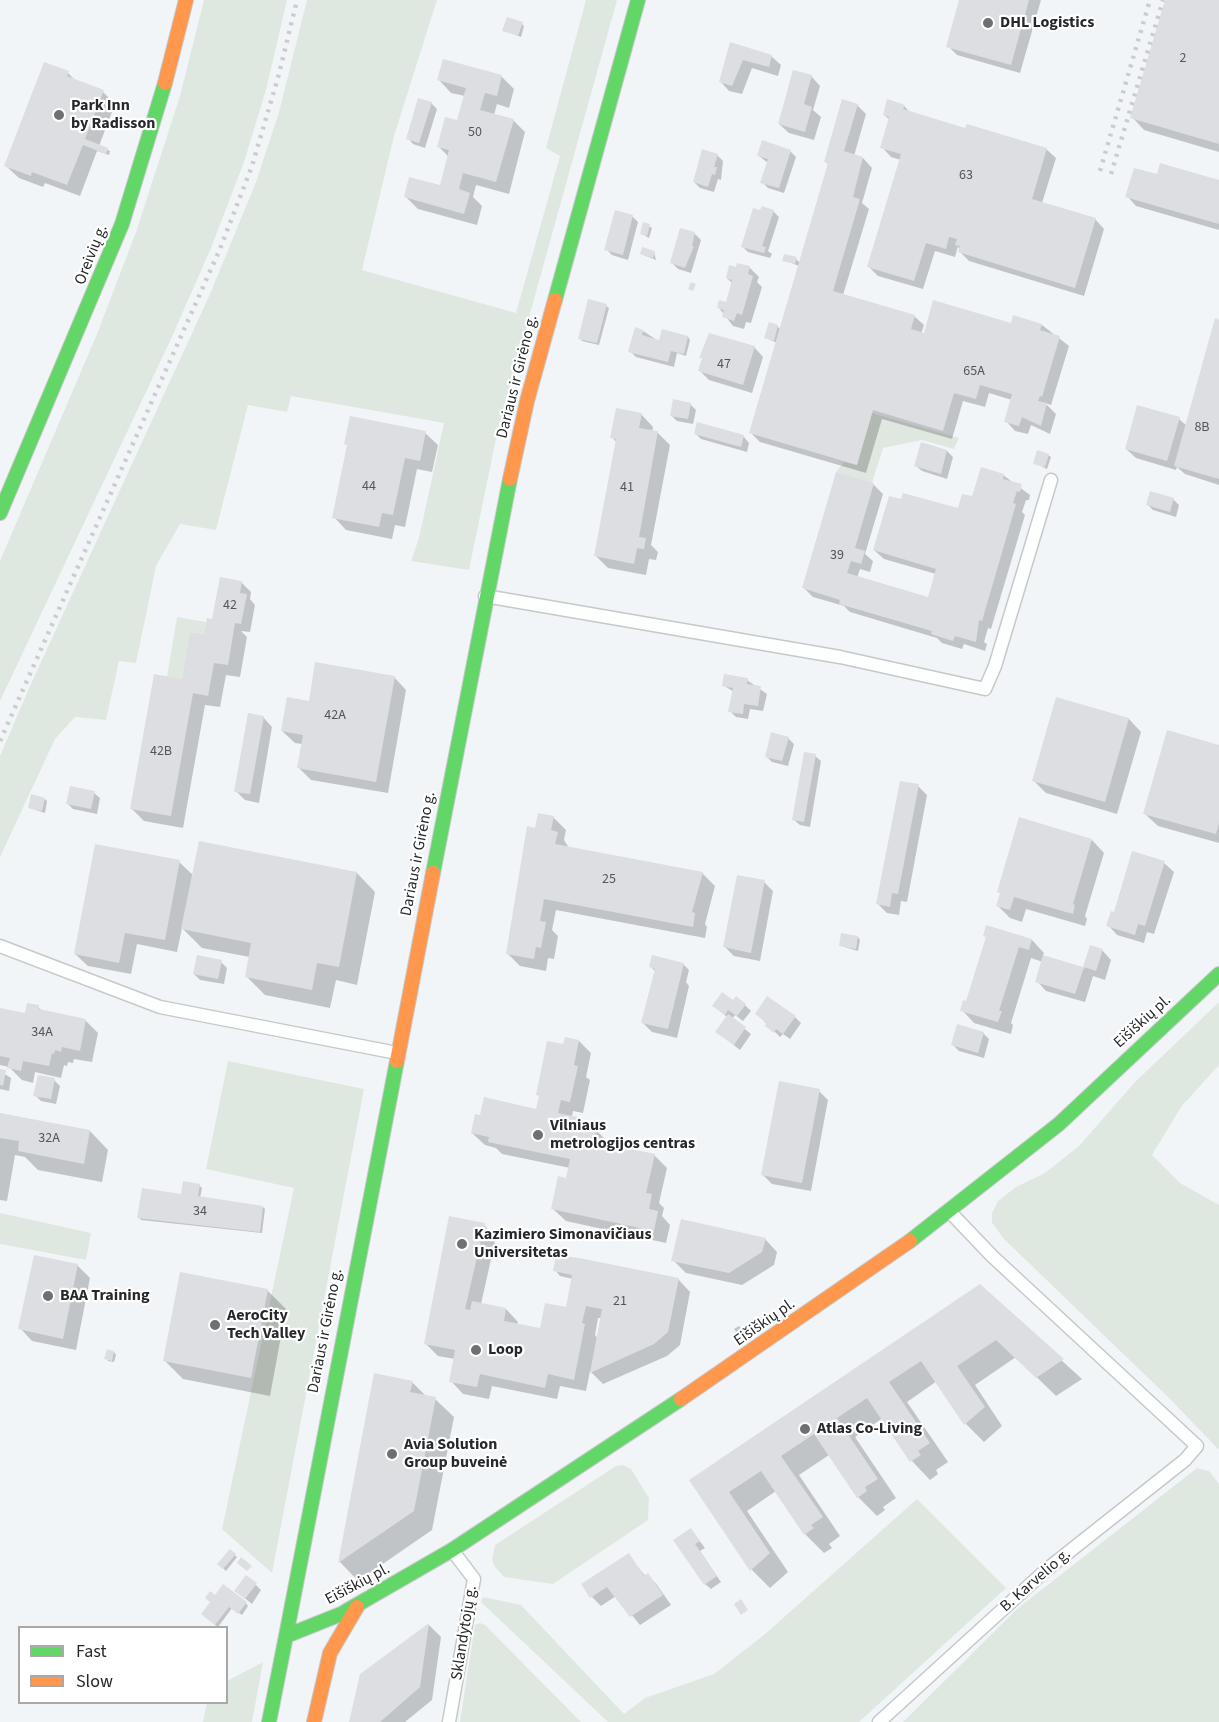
<!DOCTYPE html>
<meta charset="utf-8">
<style>
body{margin:0}
#map{position:relative;width:1219px;height:1722px;overflow:hidden;background:#f2f5f8;font-family:"Source Sans 3",sans-serif}
canvas{display:block}
.legend{position:absolute;left:18px;top:1626px;width:210px;height:78px;box-sizing:border-box;background:#fff;border:2px solid #a9a9aa;margin:0;padding:8px 10px;list-style:none;font-size:18px;color:#27282a}
.legend li{display:flex;align-items:center;gap:12px;height:30px}
.legend b{width:30px;border:2px solid #a9a9aa}
</style>
<div id="map">
<canvas width="1219" height="1722"></canvas>
<ul class="legend">
<li><b style="height:8px;background:#63d668"></b>Fast</li>
<li><b style="height:8px;background:#ff974d"></b>Slow</li>
</ul>
</div>
<script>
const g = document.querySelector('canvas').getContext('2d');
g.lineJoin = 'round';
function fillPath(path, color) { g.fillStyle = color; g.fill(path, 'evenodd'); }
const shape = rows => new Path2D(rows.map(r => 'M' + r).join(''));
function stroke(path, color, width, dash) { g.strokeStyle = color; g.lineWidth = width; g.lineCap = dash ? 'butt' : 'round'; g.setLineDash(dash || []); g.stroke(path); }
function drawText(font, color, halo, rows, align = 'center') {
  g.font = font + ' "Source Sans 3",sans-serif'; g.lineWidth = 4.5; g.setLineDash([]); g.textBaseline = 'middle'; g.strokeStyle = halo; g.fillStyle = color; for (const [text, x, y, turn = 0] of rows) {
    g.save(); g.translate(x, y); g.rotate((+turn || 0) * Math.PI / 180); g.textAlign = isNaN(turn) ? turn : align; if (halo) g.strokeText(text, 0, 0); g.fillText(text, 0, 0); g.restore();
  }
}
const green = shape([
 [204,0,287,0,266,90,244,162,211,248,171,339,0,701,0,561,97,334,136,232,180,96],
 [307,0,437,0,394,136,362,270,516,313,560,156,546,148,586,0,617,0,498,429,469,570,411,561,419,538,444,423,291,396,287,412,248,405,216,530,180,524,156,566,136,663,119,661,106,720,75,717,55,739,0,857,0,756,30,686,210,294,256,182,279,112],
 [872,413,959,438,954,449,922,440,883,448,872,483,836,472,844,462,857,465],
 [177,617,206,622,204,634,190,632,182,679,167,677],
 [1219,1002,1219,1065,1181,1107,1152,1155,1180,1183,1219,1205,1219,1450,1170,1399,1004,1239,992,1223,992,1213,998,1201,1016,1187,1045,1173,1079,1146,1135,1082],
 [228,1061,364,1089,272,1573,222,1529,294,1188,206,1169],
 [0,1213,91,1233,86,1260,0,1244],
 [623,1465,631,1469,649,1498,648,1520,553,1584,504,1577,495,1567,492,1560,495,1545,616,1466],
 [1197,1468,1209,1471,1219,1484,1219,1722,903,1722,1017,1609],
 [917,1499,1006,1588,859,1722,608,1722,481,1602,483,1597,521,1605,624,1714,645,1698,714,1674,764,1635],
 [480,1623,485,1625,581,1722,460,1722,475,1625],
 [263,1662,252,1722,203,1722,207,1703,226,1702,227,1681]
]);
const shadow = shape([
 [961,0,1041,0,1020,73,957,55,948,46],
 [1167,0,1219,0,1219,152,1144,130,1132,117],
 [522,24,524,26,521,37,504,30],
 [731,44,771,56,781,65,778,76,752,68,742,94,729,91,720,81],
 [444,61,502,77,514,89,509,108,497,104,494,115,513,120,525,132,509,194,476,185,473,197,482,206,477,225,418,209,406,197,441,187,449,157,439,147,458,122,465,96,451,93,439,80],
 [68,73,77,82,103,92,115,104,99,146,110,151,109,155,97,151,80,196,45,183,43,187,19,178,6,166],
 [811,76,820,86,813,110,821,117,814,140,789,133,779,124],
 [431,103,437,109,425,148,413,144,408,138],
 [857,105,866,114,854,156,863,158,872,168,862,203,869,209,843,295,914,316,924,325,921,334,1012,325,1042,325,1069,346,1051,405,1045,403,1056,414,1050,434,1031,425,1028,434,1015,431,1006,421,1012,400,989,393,985,407,963,401,952,439,882,419,866,473,760,442,751,433,777,343,766,338,777,326,781,330,799,266,784,260,796,259,800,263,829,165,826,162],
 [904,106,911,113,966,130,1046,149,1056,158,1042,203,1095,219,1104,229,1084,296,969,261,960,252,958,246,955,257,935,251,923,289,878,276,868,266,901,160,891,157,882,147,890,120,884,115],
 [790,151,796,157,784,193,768,188,762,182,768,163,759,156],
 [717,155,723,161,721,180,718,179,714,192,700,188,694,182],
 [1158,176,1219,181,1219,230,1136,206,1127,196],
 [773,211,779,217,768,251,772,254,770,258,748,252,742,246,761,212],
 [632,216,638,222,628,260,612,255,606,249],
 [649,226,652,228,649,238,642,234],
 [681,230,695,234,701,240,691,273,678,269,672,263],
 [654,252,656,260,641,254],
 [738,265,750,268,759,277,757,282,762,287,751,323,746,322,744,329,733,326,719,308,727,304,733,284,727,278],
 [606,306,609,308,599,345,582,341,580,338],
 [1219,321,1219,485,1185,474,1177,467,1176,470,1136,458,1126,449,1179,419,1187,426],
 [643,331,660,342,663,331,688,337,690,340,686,356,677,353,674,367,636,357,630,351],
 [754,347,763,357,752,393,709,380,700,371,703,359,701,357],
 [690,404,696,410,693,424,677,421,671,415],
 [641,414,653,427,652,432,658,433,670,445,651,545,658,552,656,560,649,559,646,575,608,568,596,556,617,443,612,437],
 [425,433,438,445,432,472,417,469,405,527,395,525,392,539,346,530,334,517,349,447,346,444],
 [695,433,744,437,749,443,747,452,701,439],
 [922,444,947,451,953,457,947,479,922,471,916,466],
 [1048,455,1051,457,1047,469,1035,463],
 [837,474,874,485,883,494,865,554,873,561,870,572,860,569,857,578,929,599,936,574,884,559,874,550,959,510,1003,475,1030,495,1029,500,1026,500,1022,512,1025,515,991,629,988,628,984,642,987,644,985,651,964,644,962,649,942,643,937,638,850,612,844,606,813,597,804,588],
 [1173,499,1179,505,1176,517,1153,510,1147,504],
 [221,579,242,583,251,592,250,599,255,605,250,632,241,631,247,637,240,677,226,675,220,707,205,705,183,828,144,821,131,808,183,681,205,636,217,621],
 [394,677,406,690,388,793,311,780,298,767,302,744,295,743,282,731,310,703],
 [747,680,767,694,763,711,750,709,748,719,736,717,730,711,734,692,723,685],
 [1057,698,1129,719,1141,732,1117,814,1046,793,1033,780],
 [263,717,272,727,259,803,245,800,236,791],
 [788,738,794,744,788,766,772,762,766,756],
 [1219,746,1219,843,1158,826,1145,814],
 [815,756,821,761,810,827,800,825,794,820],
 [918,786,927,795,907,902,901,901,899,915,887,913,878,904],
 [94,793,100,798,97,814,73,809,67,803],
 [45,799,47,801,45,813,30,808],
 [553,817,566,830,564,840,569,848,702,873,715,886,705,924,707,927,705,938,556,910,552,930,558,936,554,959,548,958,546,971,520,966,508,954,536,829],
 [1092,840,1104,853,1085,916,1087,919,1085,926,1026,909,1022,922,1010,918,998,906],
 [179,862,194,876,357,873,375,892,357,985,336,980,330,1008,265,995,246,976,250,957,202,948,182,928,177,952,137,944,131,974,88,966,75,954],
 [1164,863,1174,872,1154,934,1147,932,1144,943,1117,935,1108,925,1115,913],
 [764,882,773,891,760,961,734,956,725,947],
 [858,937,860,940,858,951,841,946],
 [987,938,1032,940,1044,953,1043,956,1084,969,1091,947,1102,950,1111,960,1105,980,1093,976,1085,1002,1046,991,1037,981,1043,962,1031,958,1011,1023,1013,1025,1011,1034,974,1023,962,1010,967,1002],
 [221,962,227,968,224,984,200,980,194,974],
 [683,964,689,970,686,982,689,986,677,1038,652,1032,643,1023,656,972,651,967],
 [734,1002,745,1005,751,1011,743,1021,735,1015,732,1019,751,1034,740,1050,717,1032,727,1017,714,1006],
 [38,1007,44,1012,86,1021,98,1033,92,1062,74,1059,73,1063,68,1062,67,1066,64,1065,61,1078,35,1072,33,1083,22,1080,9,1067,0,1065,0,1009,26,1015],
 [757,1014,795,1017,801,1023,790,1039,783,1034,780,1037],
 [983,1033,989,1039,984,1058,959,1051,953,1045],
 [579,1041,591,1053,586,1077,590,1080,583,1113,573,1111,572,1117,578,1119,587,1128,596,1130,608,1142,608,1145,654,1155,667,1168,659,1203,664,1208,662,1216,670,1225,666,1243,566,1221,553,1209,567,1180,570,1168,502,1154,496,1148,485,1145,472,1133,538,1110,564,1046],
 [0,1071,11,1078,9,1091,0,1089],
 [54,1080,60,1086,56,1104,41,1101,35,1095],
 [819,1091,828,1100,811,1191,772,1184,762,1174],
 [0,1121,90,1131,108,1150,102,1182,38,1170,25,1157,15,1155,7,1201,0,1200],
 [199,1185,202,1188,200,1198,263,1207,265,1209,262,1233,141,1220,139,1217],
 [484,1225,496,1237,481,1304,506,1309,518,1322,517,1325,541,1330,567,1309,573,1279,560,1276,555,1270,678,1279,690,1292,680,1345,667,1356,603,1384,590,1371,586,1391,560,1386,557,1399,492,1386,489,1399,463,1394,451,1381,455,1359,438,1356,425,1343],
 [598,1318,602,1318,598,1339,595,1335],
 [765,1239,777,1252,774,1265,742,1285,686,1273,673,1260],
 [77,1265,90,1278,76,1350,32,1341,20,1328],
 [980,1286,1082,1379,1056,1396,1016,1357,975,1385,1002,1426,984,1442,966,1424,937,1381,907,1402,948,1462,936,1470,938,1474,930,1480,912,1461,883,1418,855,1437,896,1498,883,1507,885,1510,877,1516,858,1497,829,1455,799,1475,840,1536,829,1544,832,1548,824,1553,805,1534,776,1491,747,1511,788,1572,770,1588,752,1570,691,1481],
 [267,1290,286,1309,270,1396,183,1379,165,1361],
 [739,1326,743,1329,737,1333,734,1329],
 [114,1352,116,1355,114,1362,108,1361,106,1358],
 [376,1375,412,1382,427,1397,435,1399,454,1417,432,1530,358,1581,340,1562],
 [691,1530,705,1548,700,1551,721,1582,711,1589,705,1584],
 [230,1551,237,1557,226,1571,219,1564],
 [628,1555,646,1577,648,1575,657,1585,671,1605,640,1625,616,1596,601,1606,592,1597],
 [256,1585,261,1590,252,1604,236,1591],
 [215,1597,245,1602,248,1606,242,1615,232,1608,218,1627,205,1617],
 [429,1625,441,1637,432,1700,405,1722,350,1722]
]);
const building = shape([
 [959,0,1029,0,1011,65,946,47],
 [1165,0,1219,0,1219,144,1130,118],
 [507,17,523,22,518,36,502,31],
 [730,42,772,55,769,67,743,60,732,86,719,82],
 [443,59,502,75,497,96,485,93,480,110,514,119,496,182,463,173,459,189,470,193,464,214,404,197,409,177,440,185,449,150,437,147,445,117,457,120,466,88,437,80],
 [44,62,69,71,67,76,104,90,85,139,108,148,106,154,83,145,67,185,32,172,31,176,4,166],
 [793,70,812,75,804,104,812,107,805,132,778,124],
 [418,98,432,102,419,143,406,139],
 [842,99,858,104,844,151,863,157,853,197,860,199,833,291,915,315,911,329,924,333,933,300,1011,323,1013,315,1042,324,1040,330,1060,336,1042,397,1040,396,1038,401,1047,403,1041,426,1022,417,1019,426,1004,422,1012,394,980,385,976,399,954,393,943,431,873,410,857,465,749,433,828,163,824,162],
 [887,99,905,105,903,109,965,128,967,124,1047,148,1032,199,1096,218,1075,288,958,252,960,246,955,245,957,239,949,237,946,249,926,243,914,281,867,267,901,154,880,148,889,117,883,115],
 [762,140,791,150,779,188,760,183,768,159,757,156],
 [702,149,718,154,714,167,717,167,715,175,712,174,708,187,693,182],
 [1160,163,1219,180,1219,224,1125,197,1134,168,1157,174],
 [762,206,774,210,762,246,766,247,764,253,741,247,753,208,760,210],
 [615,210,633,215,623,255,604,250],
 [643,222,650,224,647,236,640,234],
 [680,228,695,232,692,246,694,246,685,268,670,263],
 [642,247,655,251,653,258,640,254],
 [784,254,797,257,795,264,782,261],
 [737,263,750,266,748,274,753,276,742,315,737,313,734,321,722,317,724,310,717,308,719,300,726,302,732,280,726,278,729,265,736,267],
 [691,282,696,284,693,291,688,289],
 [588,299,607,304,597,343,578,339],
 [1215,318,1219,320,1219,479,1174,466],
 [769,322,778,325,774,341,764,338],
 [635,327,643,330,642,335,659,340,662,329,688,336,684,354,671,351,668,362,628,352],
 [709,333,755,346,743,385,698,371,702,358,699,358],
 [673,399,691,403,688,419,670,416],
 [1137,405,1180,417,1167,461,1125,449],
 [616,408,642,413,639,428,658,431,639,537,646,538,644,549,637,548,634,564,594,556,616,439,610,438],
 [350,416,426,431,420,461,405,458,393,515,382,513,379,527,332,518,347,445,344,444],
 [697,422,744,435,741,447,694,434],
 [921,442,947,450,941,474,914,466],
 [1037,450,1049,454,1045,467,1033,464],
 [981,467,1004,474,1003,479,1022,484,1020,492,1017,491,1013,503,1016,504,982,621,979,620,976,642,955,636,953,641,931,634,932,631,839,604,840,600,802,588,836,472,874,483,855,548,865,551,861,564,851,561,847,573,928,597,936,569,873,550,889,496,901,499,903,493,958,508,962,494,972,496],
 [1150,491,1174,498,1170,512,1146,505],
 [220,577,242,581,240,593,247,594,241,624,235,623,228,665,214,663,208,696,193,693,171,816,130,809,154,674,182,679,190,632,204,634,207,618,212,619],
 [315,662,395,676,376,782,297,768,303,735,281,731,287,697,309,701],
 [724,674,748,678,747,684,761,686,758,706,744,704,743,714,728,712,733,688,722,686],
 [1056,697,1129,718,1105,802,1032,781],
 [248,713,264,716,250,794,234,792],
 [1167,730,1219,745,1219,823,1216,834,1143,814],
 [771,732,789,737,782,761,765,757],
 [804,752,816,754,804,822,792,820],
 [900,781,919,784,898,894,892,893,890,907,876,904],
 [70,786,95,791,91,809,66,804],
 [31,794,45,798,42,811,28,808],
 [538,813,554,816,551,830,558,832,555,844,703,872,692,912,695,913,693,927,544,899,540,921,546,922,541,948,536,947,534,959,506,954,527,826,535,828],
 [1019,817,1092,839,1073,904,1075,905,1073,914,1014,897,1010,910,996,906,1000,893,997,892],
 [199,841,357,872,339,967,317,963,312,990,245,977,251,943,181,929],
 [95,844,180,860,165,940,125,933,119,963,74,954],
 [1132,851,1165,861,1145,926,1138,924,1135,935,1106,926,1111,911,1114,912],
 [737,875,765,880,751,953,723,947],
 [986,925,1032,939,1029,950,1019,947,999,1011,1002,1011,998,1022,960,1011,963,1000,966,1001,986,937,983,936],
 [841,933,858,936,856,949,839,946],
 [1090,945,1103,949,1096,971,1084,967,1075,994,1035,982,1043,955,1083,967],
 [197,955,222,960,218,979,193,974],
 [652,955,684,963,668,1029,641,1023,655,969,649,967],
 [722,992,733,1000,736,996,746,1004,737,1016,728,1010,725,1015,712,1006],
 [767,996,796,1016,783,1034,776,1029,774,1033,765,1026,767,1023,755,1014],
 [27,1003,39,1005,39,1009,86,1019,80,1051,62,1047,61,1052,55,1050,54,1054,52,1053,49,1066,23,1061,21,1071,7,1068,10,1058,0,1056,0,1008,25,1013],
 [728,1014,746,1027,734,1045,715,1032],
 [957,1024,984,1032,978,1053,951,1045],
 [565,1037,579,1040,574,1065,578,1066,570,1102,561,1100,558,1113,578,1117,576,1128,587,1130,588,1127,597,1128,594,1141,655,1154,646,1193,652,1194,649,1209,658,1211,654,1231,551,1209,558,1176,566,1178,570,1159,488,1142,489,1137,471,1133,475,1114,480,1115,484,1097,536,1109,539,1096,536,1095,547,1041,563,1044],
 [0,1069,6,1070,3,1086,0,1085],
 [38,1075,55,1078,51,1099,33,1096],
 [779,1081,820,1089,802,1183,761,1175],
 [0,1113,90,1130,84,1164,18,1151,19,1141,0,1138],
 [183,1181,200,1184,198,1196,263,1206,260,1232,137,1218,142,1188,181,1194],
 [449,1216,485,1223,465,1309,470,1310,472,1301,506,1308,504,1321,540,1328,545,1303,566,1307,572,1275,553,1271,556,1255,579,1258,679,1278,668,1332,654,1344,590,1373,602,1309,586,1306,582,1323,585,1324,574,1380,548,1374,545,1388,480,1374,477,1387,449,1382,455,1350,424,1344],
 [681,1219,766,1238,762,1252,729,1273,671,1261],
 [34,1255,78,1264,63,1339,18,1329],
 [180,1272,268,1289,251,1378,163,1361],
 [980,1284,1064,1359,1036,1378,996,1340,957,1366,985,1407,964,1425,921,1361,889,1382,930,1443,918,1451,921,1455,910,1462,867,1398,837,1418,878,1479,865,1487,867,1491,857,1498,814,1434,781,1456,823,1517,811,1525,814,1528,804,1535,761,1471,729,1492,770,1553,750,1571,689,1480],
 [107,1349,114,1351,112,1361,104,1359],
 [374,1373,413,1381,410,1392,436,1397,414,1511,338,1563],
 [691,1528,700,1541,695,1544,717,1576,704,1585,673,1540],
 [230,1549,236,1554,223,1569,217,1564],
 [629,1553,644,1576,648,1573,663,1595,630,1617,607,1587,590,1598,581,1584],
 [241,1557,252,1566,247,1571,237,1563],
 [246,1575,257,1583,245,1599,234,1591],
 [223,1584,247,1602,238,1614,229,1607,215,1625,201,1614,210,1602,205,1598,210,1591,215,1595],
 [741,1599,748,1610,741,1615,734,1604],
 [429,1623,420,1687,380,1722,349,1722,360,1674]
]);
const street = shape([
 [485,596,840,657,985,689,995,666,1051,480],
 [0,946,160,1007,397,1053],
 [449,1722,474,1579,452,1550],
 [879,1722,1046,1570,1185,1460,1197,1446,992,1256,950,1212]
]);
const fast = shape([
 [555,300,638,0],
 [0,513,122,224,165,83],
 [433,873,510,479],
 [910,1241,1059,1124,1219,974],
 [286,1636,397,1061],
 [269,1722,286,1636,341,1614,452,1550,681,1399]
]);
const slow = shape([
 [165,83,186,0],
 [510,479,527,401,555,300],
 [397,1061,433,873],
 [681,1399,910,1241],
 [314,1722,330,1653,357,1607]
]);
const rail = shape([
 [1100,171,1150,0],
 [1111,174,1163,0],
 [0,741,220,249,252,166,279,74,297,0]
]);
const markers = [
 [988,23,6,"#6e7072"],
 [59,115,6,"#6e7072"],
 [538,1135,6,"#6e7072"],
 [462,1244,6,"#6e7072"],
 [48,1296,6,"#6e7072"],
 [215,1325,6,"#6e7072"],
 [476,1350,6,"#6e7072"],
 [805,1429,6,"#6e7072"],
 [392,1454,6,"#6e7072"]
];
const numberNames = [
 ["2",1183,59],
 ["50",475,133],
 ["63",966,176],
 ["47",724,365],
 ["65A",974,372],
 ["8B",1202,428],
 ["44",369,487],
 ["41",627,488],
 ["39",837,556],
 ["42",230,606],
 ["42A",335,716],
 ["42B",161,752],
 ["25",609,880],
 ["34A",42,1033],
 ["32A",49,1139],
 ["34",200,1212],
 ["21",620,1302]
];
const poiNames = [
 ["DHL Logistics",1000,23],
 ["Park Inn",71,106],
 ["by Radisson",71,124],
 ["Vilniaus",550,1126],
 ["metrologijos centras",550,1144],
 ["Kazimiero Simonavičiaus",474,1235],
 ["Universitetas",474,1253],
 ["BAA Training",60,1296],
 ["AeroCity",227,1316],
 ["Tech Valley",227,1334],
 ["Loop",488,1350],
 ["Atlas Co-Living",817,1429],
 ["Avia Solution",404,1445],
 ["Group buveinė",404,1463]
];
const streetNames = [
 ["Oreivių g.",92,255,-68],
 ["Dariaus ir Girėno g.",518,377,-76],
 ["Dariaus ir Girėno g.",419,854,-79],
 ["Eišiškių pl.",1143,1022,-42],
 ["Eišiškių pl.",765,1323,-35],
 ["Dariaus ir Girėno g.",326,1331,-79],
 ["B. Karvelio g.",1036,1581,-41],
 ["Eišiškių pl.",358,1585,-28],
 ["Sklandytojų g.",465,1633,-81]
];
fillPath(green, '#dfe8e0');
fillPath(shadow, '#0003');
fillPath(building, '#dcdee1');
stroke(street, '#c6c8ca', 15);
stroke(fast, '#c6c8ca', 16);
stroke(slow, '#c6c8ca', 16);
stroke(street, '#fdfefe', 12);
stroke(fast, '#63d668', 14);
stroke(slow, '#ff974d', 14);
stroke(rail, '#cccccd', 4.5, [3, 6]);
for (const [x, y, r, color] of markers) { const dot = new Path2D(); dot.arc(x, y, r, 0, 2 * Math.PI); g.fillStyle = color; g.fill(dot); stroke(dot, '#fff', 2); }
drawText('14px', '#555659', null, numberNames);
drawText('bold 16px', '#27282a', '#fff', poiNames, 'left');
drawText('16px', '#27282a', '#fff', streetNames);
</script>
